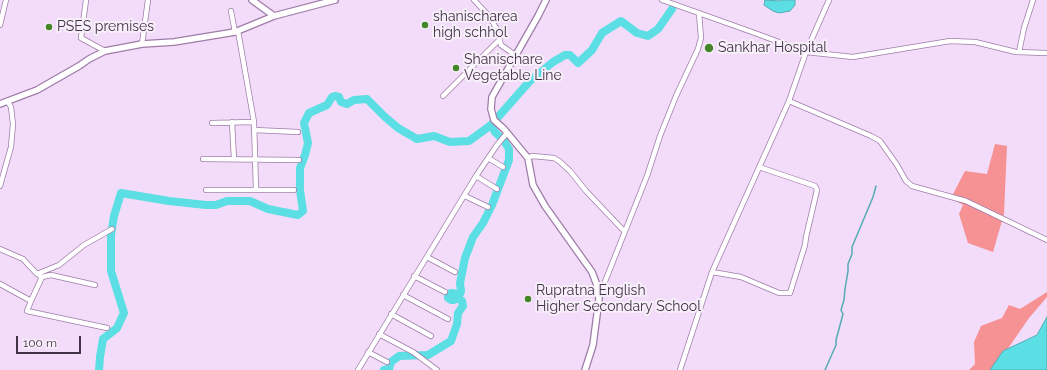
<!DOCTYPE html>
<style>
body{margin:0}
#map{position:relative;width:1047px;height:370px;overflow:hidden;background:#f2dcf9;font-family:Raleway,sans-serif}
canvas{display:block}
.scale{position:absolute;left:16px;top:336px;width:65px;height:18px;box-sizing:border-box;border:2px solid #423346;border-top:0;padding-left:5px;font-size:12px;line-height:14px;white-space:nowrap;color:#423346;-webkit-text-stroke:3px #f7eff9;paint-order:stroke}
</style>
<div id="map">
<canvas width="1047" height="370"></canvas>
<div class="scale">100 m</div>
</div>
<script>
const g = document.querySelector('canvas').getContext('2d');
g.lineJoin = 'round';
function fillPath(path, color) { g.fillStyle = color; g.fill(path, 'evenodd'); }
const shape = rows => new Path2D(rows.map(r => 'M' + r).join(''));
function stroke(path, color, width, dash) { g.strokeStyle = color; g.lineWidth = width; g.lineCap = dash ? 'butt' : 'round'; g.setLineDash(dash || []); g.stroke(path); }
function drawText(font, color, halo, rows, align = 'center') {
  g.font = font + ' Raleway,sans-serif'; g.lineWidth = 4; g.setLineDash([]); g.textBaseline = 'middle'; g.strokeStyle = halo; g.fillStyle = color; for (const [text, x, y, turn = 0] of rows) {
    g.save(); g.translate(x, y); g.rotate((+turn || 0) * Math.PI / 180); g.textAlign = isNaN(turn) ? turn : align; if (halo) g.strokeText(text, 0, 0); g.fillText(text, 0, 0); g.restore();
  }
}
const green = shape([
 [995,144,1007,146,1004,214,993,252,968,243,959,214,963,205,951,198,965,171,987,174],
 [1047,292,1047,297,1029,318,998,363,997,370,969,370,975,364,974,342,981,326,1002,318,1009,305,1020,309]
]);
const water = shape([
 [765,0,780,1,782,0,795,0,795,5,790,11,779,13,773,11,764,5,765,0],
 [1047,317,1047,370,990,370,1003,351,1037,335,1047,317]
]);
const stream = shape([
 [825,370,836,345,836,340,843,314,841,310,844,300,845,289,848,271,848,264,852,254,852,247,873,197,876,186]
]);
const river = shape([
 [99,370,100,357,103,339,117,328,124,313,111,271,111,235,114,216,121,193,169,201,206,205,216,205,227,201,250,201,268,209,298,215,303,211,300,190,300,168,305,155,308,143,304,123,309,113,327,105,332,97,335,96,339,97,341,102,347,104,354,100,367,99,385,117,398,128,417,139,434,136,450,142,469,141,491,125,529,82,553,62,565,55,570,55,578,63,592,50,602,33,621,21,637,33,648,36,658,29,672,9],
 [384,370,389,369,391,362,399,356,428,355,451,341,457,324,458,313,463,306,462,301,458,298,454,300,451,300,448,298,448,296,451,293,460,294,461,291,460,283,465,258,473,237,483,223,492,205,509,160,509,149,504,141,495,132,491,125]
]);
const minor = shape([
 [86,0,81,38,105,51],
 [474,0,490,17,496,28,501,45,515,55],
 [662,0,752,32,806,52,853,57,950,41,975,42,1016,52,1047,53],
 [231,11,235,32],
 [0,25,6,0],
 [238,31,254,122,256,190],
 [142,44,148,0],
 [1019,52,1024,28,1033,0],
 [443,96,499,40],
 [789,101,871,136,880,141,897,165,906,181,912,186,966,201,1047,240],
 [232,122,234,159],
 [212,123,254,122],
 [254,130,298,132],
 [488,158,503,167],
 [528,158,532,156,554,158,559,161,570,171,586,191,624,231],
 [203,159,299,160],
 [476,176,497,189],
 [0,186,11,147,13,124,11,107,8,102],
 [206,190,294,190],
 [465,196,488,207],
 [0,249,23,259,37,274,59,265,84,245,112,229],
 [427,257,455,272],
 [712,272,741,277,779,293,790,293,805,245,806,237,817,190,815,186,759,167],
 [414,276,445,292],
 [42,277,51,275,95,285],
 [0,284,31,301,27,311,107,328],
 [598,288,604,284,647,176,660,136,676,96,698,49,701,38,699,13],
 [403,295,448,319],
 [31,301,42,277,40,276],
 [391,314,431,336],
 [379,334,413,352,437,370],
 [368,352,387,362],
 [358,370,476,176,497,145,507,133],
 [680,370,712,272,789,101,806,52,829,0]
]);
const tertiary = shape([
 [252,0,274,16],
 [546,0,538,16,492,97,491,109,494,120,504,129,528,158,533,185,545,206,592,272,598,288,599,299,593,345,585,370],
 [0,104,37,90,79,66,89,59,105,51,142,44,174,42,235,32,274,16,335,0]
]);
const markers = [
 [425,25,4,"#438629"],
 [49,27,4,"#438629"],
 [709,48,5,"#438629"],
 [456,68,4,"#438629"],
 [528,299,4,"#438629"]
];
const poiNames = [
 ["shanischarea",433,17],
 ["high schhol",433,33],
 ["PSES premises",57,27],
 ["Sankhar Hospital",718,48],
 ["Shanischare",464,60],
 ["Vegetable Line",464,76],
 ["Rupratna English",536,291],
 ["Higher Secondary School",536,307]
];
fillPath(green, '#f69194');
fillPath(water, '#5bdfe4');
stroke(water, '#54abb5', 1);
stroke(stream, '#54abb5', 1.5);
stroke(river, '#5bdfe4', 8);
stroke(minor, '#9f7ca9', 6);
stroke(tertiary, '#9f7ca9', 8);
stroke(minor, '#fff', 4.5);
stroke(tertiary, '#fff', 5.5);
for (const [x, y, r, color] of markers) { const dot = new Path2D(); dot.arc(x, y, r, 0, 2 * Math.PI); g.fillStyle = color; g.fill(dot); stroke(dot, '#f7eff9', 1.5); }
drawText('14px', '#423346', '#f7eff9', poiNames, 'left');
</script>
